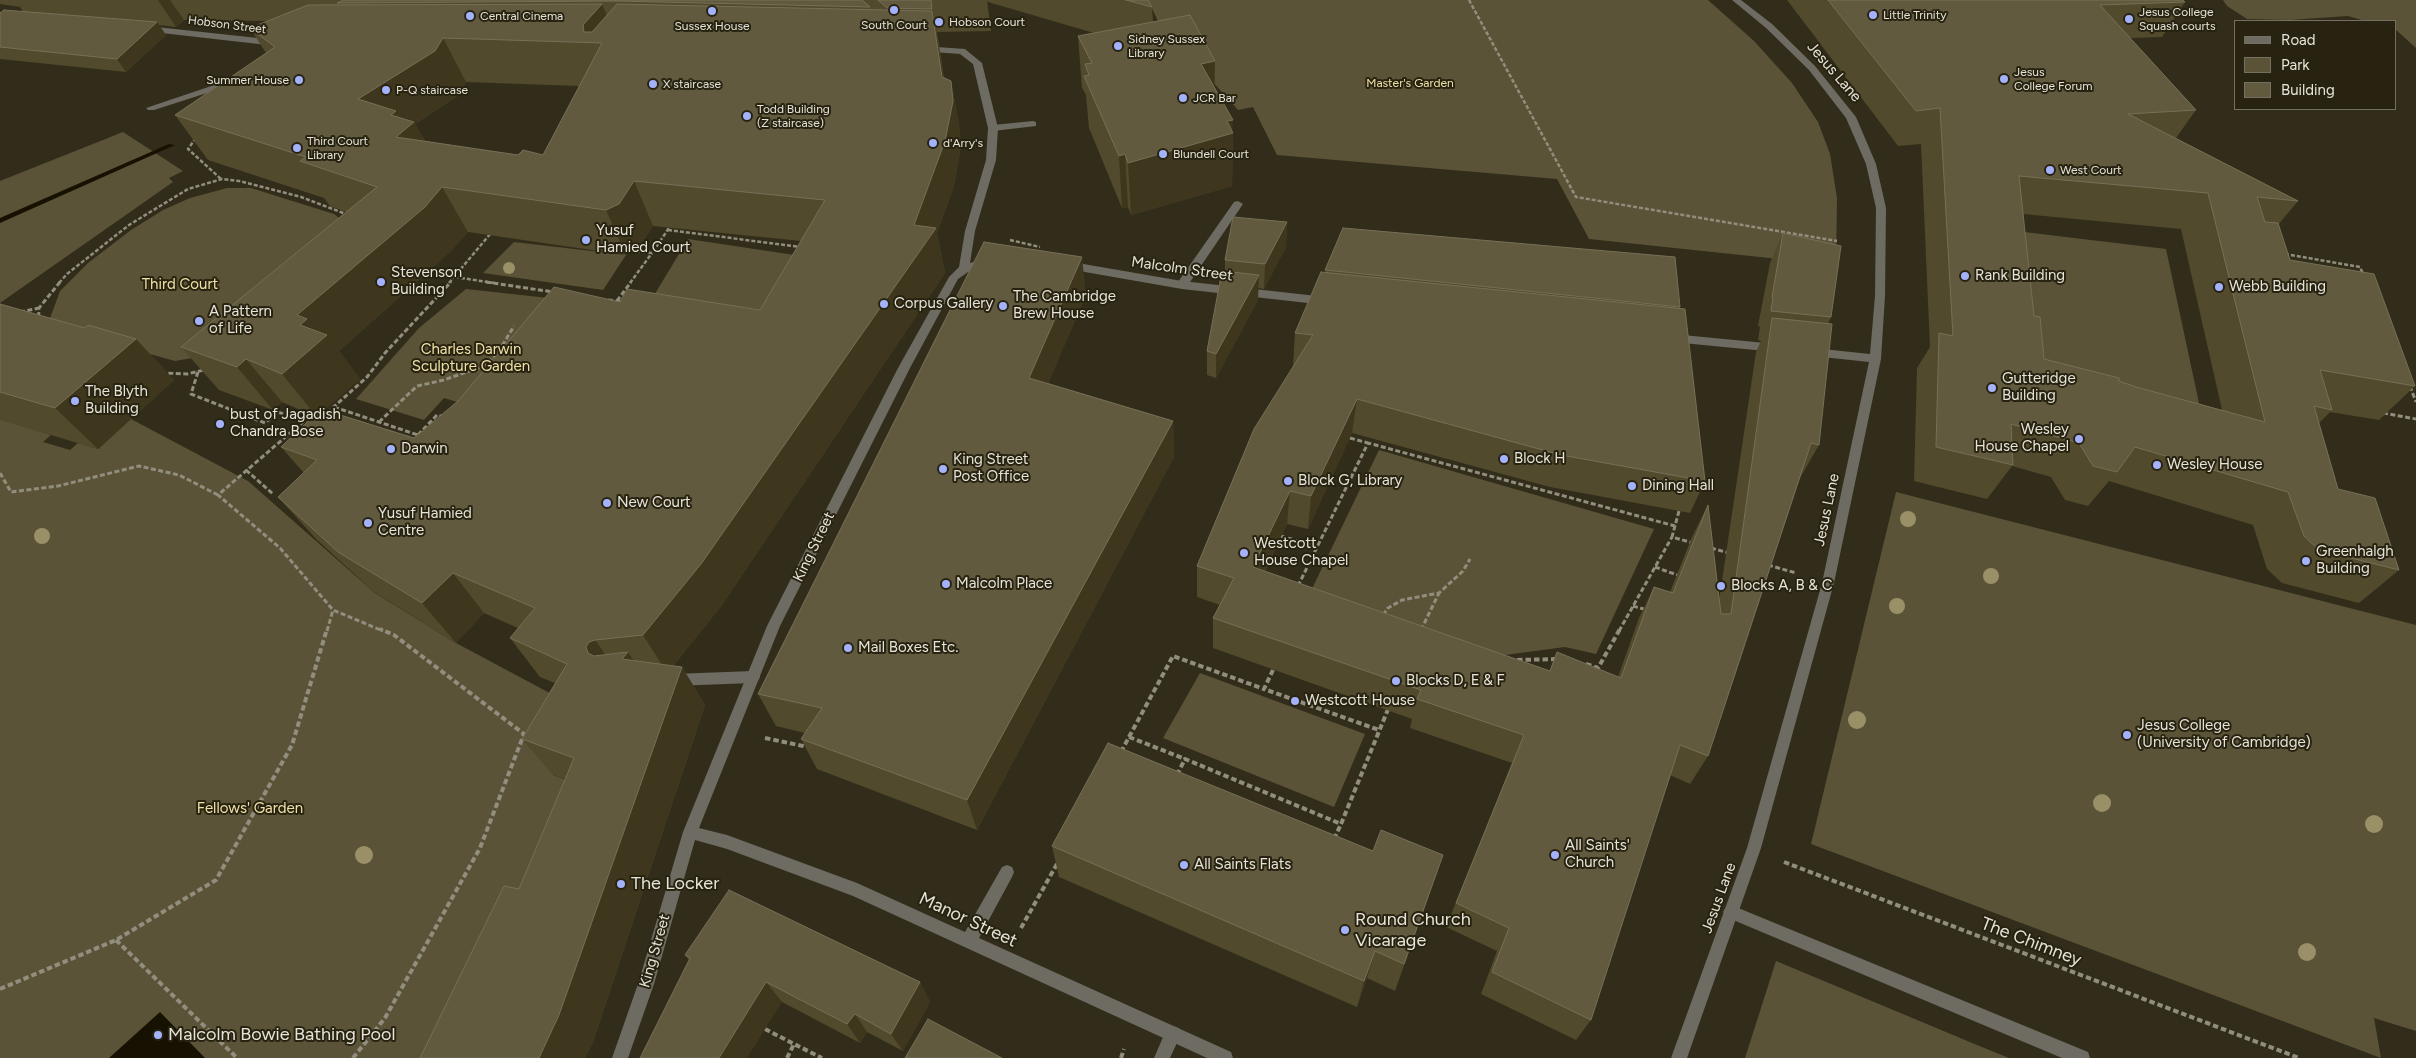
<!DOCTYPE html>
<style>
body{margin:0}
#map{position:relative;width:2416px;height:1058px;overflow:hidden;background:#322d1a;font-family:Figtree,sans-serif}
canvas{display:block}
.legend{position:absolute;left:2234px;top:20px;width:162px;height:90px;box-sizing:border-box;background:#282311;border:1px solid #747061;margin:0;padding:6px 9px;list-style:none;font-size:15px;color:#e6e4d8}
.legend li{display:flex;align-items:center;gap:10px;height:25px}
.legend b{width:25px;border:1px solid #747061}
</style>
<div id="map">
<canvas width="2416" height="1058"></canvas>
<ul class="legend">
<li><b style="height:6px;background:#6d6b62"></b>Road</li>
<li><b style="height:14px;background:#5b5337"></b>Park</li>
<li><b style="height:14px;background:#615a3f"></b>Building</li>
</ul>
</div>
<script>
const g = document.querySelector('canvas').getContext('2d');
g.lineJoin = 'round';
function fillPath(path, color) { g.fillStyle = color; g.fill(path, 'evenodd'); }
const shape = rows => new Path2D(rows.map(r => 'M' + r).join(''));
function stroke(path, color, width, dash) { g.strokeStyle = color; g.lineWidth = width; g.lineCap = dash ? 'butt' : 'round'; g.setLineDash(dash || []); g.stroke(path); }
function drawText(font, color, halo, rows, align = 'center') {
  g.font = font + ' Figtree,sans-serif'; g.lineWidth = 4; g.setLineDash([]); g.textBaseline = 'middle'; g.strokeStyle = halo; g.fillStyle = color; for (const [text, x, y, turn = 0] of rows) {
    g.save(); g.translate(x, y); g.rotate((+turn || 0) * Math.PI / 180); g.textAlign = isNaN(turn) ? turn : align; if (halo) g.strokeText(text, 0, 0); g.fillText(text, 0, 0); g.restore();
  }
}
const green = shape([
 [1148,0,1708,0,1754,41,1792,83,1818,122,1830,154,1837,198,1836,265,1589,239,1557,179,1277,155,1253,107,1238,110,1158,21],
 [2223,0,2416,0,2416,48,2395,29,2395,21,2365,21,2348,16,2289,20,2247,19,2227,6],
 [123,132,183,171,169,178,173,182,0,303,0,181],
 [227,188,251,188,334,214,347,224,198,357,175,361,56,328,49,321,60,291,88,263,131,230,163,210,190,198],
 [2024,232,2166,249,2205,431,2043,392],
 [688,239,821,259,792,313,653,297],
 [514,242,626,255,603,290,483,273],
 [466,289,576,301,487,411,444,398,424,420,356,399,419,328],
 [0,419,51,435,43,442,70,450,78,443,98,449,131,419,248,481,375,593,456,643,589,714,553,775,583,786,438,1058,0,1058],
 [1379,450,1654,529,1596,654,1565,647,1505,655,1494,654,1310,593],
 [1896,492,2416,625,2416,1031,2374,1018,2381,1058,1811,844],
 [1200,673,1365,734,1334,807,1163,738],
 [1776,961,1977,1045,2009,1058,1745,1058]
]);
const water = shape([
 [169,144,175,145,0,223,0,218],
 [160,1012,205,1058,109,1058]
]);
const pathFar2 = shape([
 [1469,0,1576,197,1837,241],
 [196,138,188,149,221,179],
 [668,230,801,247],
 [1010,240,1040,247],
 [630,251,652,253,669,228],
 [2285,254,2360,267,2363,274],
 [455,277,494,283],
 [59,283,67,274,129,225,188,189,222,179,239,181,301,197,391,231,328,283],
 [449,283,491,233],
 [630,283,652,253]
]);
const pathFar1 = shape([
 [60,282,39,308,38,333,128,364,165,373,187,374,212,368,257,341,329,282],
 [486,282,553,292],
 [608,300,625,302],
 [617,301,631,282],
 [20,312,39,308],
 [198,372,191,394,265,423,278,412,310,424],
 [2410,386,2416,402],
 [334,407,421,436],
 [327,413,367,377,385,353,451,282],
 [2383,413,2416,419],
 [304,421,218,495,280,548,333,610,383,631],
 [379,422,417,386,444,380,481,367,496,356,514,326],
 [418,435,437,415,444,417],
 [1350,438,1368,443],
 [246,470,273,494],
 [0,473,11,492,58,486,139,466,179,475,218,495],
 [1679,511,1672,537,1693,543],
 [1281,536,1318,547],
 [1711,548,1729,553],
 [1768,565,1796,573],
 [1655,567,1680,576],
 [1298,586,1368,443,1675,526],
 [1633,606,1647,610],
 [1383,615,1388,608,1402,600,1439,593,1463,571,1470,559],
 [1421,630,1439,593],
 [327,631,333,610],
 [1619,631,1672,537]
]);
const path = shape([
 [1517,660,1558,659],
 [1586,664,1598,668,1620,629],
 [1273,670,1264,689,1379,730],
 [1129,737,1173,656,1264,689],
 [765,738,808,747],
 [1121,752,1129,737,1185,759],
 [1177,775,1185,759,1341,824,1389,707],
 [1334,839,1341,824],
 [1784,862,2299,1058],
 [1021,928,1057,864],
 [116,940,237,1058],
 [0,989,116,940,216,880,292,745,327,629],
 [765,1029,794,1044],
 [353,1058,385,1018,480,848,524,734,394,635,380,629],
 [787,1058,794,1044,822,1058],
 [1121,1058,1124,1049]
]);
const lane = shape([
 [232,79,237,82,235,84,154,110,148,110,146,108,232,79],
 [1033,121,1036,122,1036,126,993,131,988,128,993,125,1033,121],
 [1238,201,1243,204,1186,288,1178,288,1177,285,1178,282,1234,202,1238,201],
 [753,671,758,673,760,677,758,681,753,683,673,686,668,684,666,680,668,676,673,674,753,671],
 [1731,905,2088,1052,2090,1058,2062,1058,1726,917,1723,912,1726,907,1731,905],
 [1173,1026,1179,1028,1181,1034,1170,1058,1154,1058,1167,1028,1173,1026]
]);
const street = shape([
 [1732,0,1741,0,1772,24,1815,66,1856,117,1876,164,1886,208,1885,296,1881,359,1834,583,1761,848,1687,1058,1671,1058,1747,848,1822,583,1869,362,1813,356,1807,352,1813,348,1870,354,1875,296,1876,208,1866,164,1846,118,1809,70,1766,28,1732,0],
 [147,26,276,40,281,43,276,46,144,31,143,29,147,26],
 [923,46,965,49,982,63,998,128,996,160,975,231,970,263,986,258,991,262,990,265,968,272,958,279,910,368,780,626,699,828,727,835,857,883,965,932,1002,867,1007,865,1012,867,1014,872,1012,877,979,938,1231,1052,1233,1058,1207,1058,853,896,727,849,695,840,654,984,628,1058,612,1058,638,984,683,832,767,626,898,368,949,277,959,267,965,231,986,160,988,128,973,64,960,54,920,51,920,47,923,46],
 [1066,261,1182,281,1326,297,1331,301,1326,305,1182,289,1062,268,1062,262,1066,261],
 [1672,334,1776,344,1782,348,1776,352,1672,342,1666,338,1672,334]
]);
const trees = [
 [509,268,6],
 [1908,519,8],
 [42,536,8],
 [1991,576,8],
 [1897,606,8],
 [1857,720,9],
 [2102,803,9],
 [2374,824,9],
 [364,855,9],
 [2307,952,9]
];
const wall = shape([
 [0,0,987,0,991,31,937,32,944,77,951,81,959,125,961,146,954,186,937,233,945,273,722,605,673,666,682,667,705,705,593,1042,585,1058,420,1058,519,889,565,779,553,775,522,739,555,683,540,677,510,638,518,628,484,613,456,643,374,592,316,539,278,497,304,473,281,447,314,416,282,402,273,410,219,390,181,347,346,212,330,206,324,198,208,160,175,115,266,53,250,28,267,21,184,20,176,27,159,25,166,35,126,72,0,59,0,13,23,12,20,7,0,4],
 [466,82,579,86,543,155,518,155,425,141,415,124,459,95],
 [653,226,801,241,760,310,620,302,414,438,324,410,360,379,339,351,451,251,468,232,626,255,638,248],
 [987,0,1148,0,1152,7,1153,22,1214,88,1233,133,1232,186,1131,215,1128,207,1122,208,1089,128,1086,95,1082,88,1078,36,1094,33,988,2],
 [1787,0,2183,0,2185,2,2162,37,2130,38,2196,110,2176,138,2298,201,2278,225,2290,260,2415,386,2379,420,2330,412,2319,423,2338,489,2399,570,2359,603,2282,583,2267,569,2253,525,2109,481,2088,506,2065,500,2051,477,2012,466,1987,499,1914,481,1917,368,1930,347,1921,144,1898,146],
 [2023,214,2181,229,2222,410,2136,387,2119,381,2044,359,2034,316],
 [1287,222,1286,247,1264,289,1258,288,1258,300,1216,378,1207,375,1207,351,1225,272,1225,260],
 [1783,233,1831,317,1828,324,1819,445,1800,478,1708,756,1690,784,1670,775,1591,1020,1576,1040,1481,994,1497,951,1446,927,1512,763,1410,728,1412,719,1213,648,1213,618,1220,605,1197,597,1197,566,1293,367,1295,333,1325,272,1325,270,1680,307,1680,308,1705,481,1690,513,1550,487,1352,433,1308,529,1287,524,1265,571,1550,671,1618,677,1639,618,1654,587,1670,592,1692,537,1708,505,1719,601,1756,352,1761,341,1758,340,1760,327,1758,326,1770,263],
 [1086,295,1048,383,1173,421,1174,457,977,830,817,769,801,739,805,733,776,726,758,694],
 [0,304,85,328,136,339,174,380,98,449,0,420],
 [1052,846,1373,851,1443,855,1395,991,1367,978,1357,1007,1059,877],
 [685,955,920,982,930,1002,903,1051,867,1032,860,1043,782,1002,689,960]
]);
const shadedWall = shape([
 [158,0,170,0,184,20,176,27],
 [931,0,937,32,939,46],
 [602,4,620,48,602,43,584,32,583,25],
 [932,11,940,55,950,117,951,81,959,125,961,146,954,186,937,233,945,273,722,605,667,673,643,635,914,225,942,77],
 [157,22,166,35,126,72,117,59],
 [443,38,466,82,459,95,415,124,439,167,385,144,358,99],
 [1215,61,1214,114,1201,64],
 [1233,120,1232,133,1233,133,1232,186,1131,215,1128,163,1227,121],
 [1125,154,1128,207,1122,208,1119,156],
 [634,181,653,226,638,248,626,255,606,210],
 [442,187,468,232,451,251,339,351,360,379,317,417,282,374,300,325,297,315],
 [1287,222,1286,247,1264,289,1265,264],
 [1082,257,1086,295,1035,415,1029,378],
 [1259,275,1258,300,1216,378,1216,354],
 [136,339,174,380,98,449,55,408],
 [246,359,282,402,273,410,237,367],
 [1357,399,1352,433,1308,529,1311,496],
 [1173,421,1174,457,977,830,967,800],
 [1290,491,1287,524,1251,598,1253,567],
 [453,573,484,613,456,643,422,603],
 [595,640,622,678,588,653,586,647,589,642],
 [628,652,654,691,622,659],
 [682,667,705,705,593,1042,585,1058,539,1058],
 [1375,951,1367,978,1357,1007,1364,981],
 [766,982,782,1002,747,1058,719,1058],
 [920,982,930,1002,903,1051,891,1034],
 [855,1014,867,1032,860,1043,847,1024]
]);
const building = shape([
 [344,0,862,0,870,7,617,1,337,3,344,0],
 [878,0,931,0,932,9,887,8,878,0],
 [1126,0,1148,0,1152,7,1126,0],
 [1828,0,2183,0,2185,2,2100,5,2196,110,2128,114,2298,201,2257,197,2265,222,2278,223,2290,260,2374,274,2415,386,2320,370,2332,410,2314,406,2338,489,2375,498,2399,570,2319,550,2304,536,2288,492,2135,447,2117,472,2093,466,2079,443,2011,424,2013,465,1936,447,1939,333,1953,336,1940,108,1916,111,1828,0],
 [2019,176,2208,193,2265,422,2136,387,2119,381,2119,378,2044,359,2040,317,2034,316,2019,176],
 [602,4,583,25,584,32,592,32,617,4,932,11,942,77,951,81,953,101,945,141,914,225,936,228,701,564,643,635,595,640,589,642,586,647,588,653,594,656,628,652,622,659,682,667,559,1015,539,1058,420,1058,504,886,519,889,574,758,522,739,567,664,510,638,535,608,453,573,422,603,338,552,278,497,317,460,281,447,321,409,414,438,458,401,554,287,620,302,627,289,760,310,825,200,634,181,619,204,606,210,442,187,425,207,297,315,307,319,300,325,327,335,282,374,246,359,237,367,181,347,377,187,300,161,306,157,175,115,275,47,250,28,308,5,602,4],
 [443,38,602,43,543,155,523,150,518,155,396,137,414,122,391,115,396,111,358,99,435,51,443,38],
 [4,10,157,22,117,59,0,47,0,13,4,10],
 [1190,15,1215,61,1201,64,1233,120,1227,121,1233,133,1128,163,1125,154,1119,156,1084,76,1089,75,1085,64,1092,63,1078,36,1190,15],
 [1233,217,1287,222,1265,264,1225,260,1233,217],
 [1343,228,1675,257,1680,307,1325,270,1343,228],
 [1783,233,1841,246,1831,317,1771,311,1773,297,1772,297,1783,233],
 [984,242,1082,257,1029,378,1173,421,967,800,801,739,822,708,758,694,984,242],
 [1222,271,1259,275,1216,354,1207,351,1222,271],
 [1321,272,1685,309,1705,481,1561,455,1357,399,1311,496,1290,491,1253,567,1550,671,1557,652,1621,678,1654,587,1673,593,1708,505,1721,614,1731,614,1772,318,1832,324,1819,445,1811,443,1708,756,1680,745,1591,1020,1492,972,1509,928,1456,903,1524,735,1417,699,1421,690,1213,618,1234,578,1197,566,1254,429,1313,335,1295,333,1321,272],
 [0,304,85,328,88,325,136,339,55,408,0,392,0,304],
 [1108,743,1373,851,1381,830,1443,855,1404,964,1375,951,1364,981,1052,846,1108,743],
 [729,890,920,982,891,1034,855,1014,847,1024,766,982,719,1058,640,1058,690,958,685,955,729,890],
 [928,1019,1002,1058,905,1058,928,1019]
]);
const markers = [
 [894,10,5,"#a4b2fc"],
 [712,11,5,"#a4b2fc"],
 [1873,15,5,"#a4b2fc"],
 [470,16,5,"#a4b2fc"],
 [2129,19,5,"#a4b2fc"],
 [939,22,5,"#a4b2fc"],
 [1118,46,5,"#a4b2fc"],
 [2004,79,5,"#a4b2fc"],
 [299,80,5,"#a4b2fc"],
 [653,84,5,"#a4b2fc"],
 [386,90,5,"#a4b2fc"],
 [1183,98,5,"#a4b2fc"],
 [747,116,5,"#a4b2fc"],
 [933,143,5,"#a4b2fc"],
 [297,148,5,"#a4b2fc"],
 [1163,154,5,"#a4b2fc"],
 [2050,170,5,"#a4b2fc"],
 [586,240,5,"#a4b2fc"],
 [1965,276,5,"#a4b2fc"],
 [381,282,5,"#a4b2fc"],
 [2219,287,5,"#a4b2fc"],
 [884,304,5,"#a4b2fc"],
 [1003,306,5,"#a4b2fc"],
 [199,321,5,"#a4b2fc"],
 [1992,388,5,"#a4b2fc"],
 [75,401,5,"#a4b2fc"],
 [220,424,5,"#a4b2fc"],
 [2079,439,5,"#a4b2fc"],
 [391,449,5,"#a4b2fc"],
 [1504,459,5,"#a4b2fc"],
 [2157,465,5,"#a4b2fc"],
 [943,469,5,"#a4b2fc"],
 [1288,481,5,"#a4b2fc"],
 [1632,486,5,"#a4b2fc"],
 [607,503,5,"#a4b2fc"],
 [368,523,5,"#a4b2fc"],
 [1244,553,5,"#a4b2fc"],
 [2306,561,5,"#a4b2fc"],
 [946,584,5,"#a4b2fc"],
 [1721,586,5,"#a4b2fc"],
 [848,648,5,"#a4b2fc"],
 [1396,681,5,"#a4b2fc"],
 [1295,701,5,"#a4b2fc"],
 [2127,735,5,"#a4b2fc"],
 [1555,855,5,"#a4b2fc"],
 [1184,865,5,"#a4b2fc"],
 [621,884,5,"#a4b2fc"],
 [1345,930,5,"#a4b2fc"],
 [158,1035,5,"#a4b2fc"]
];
const farPoinames = [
 ["Jesus College",2139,12],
 ["Squash courts",2139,26],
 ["Little Trinity",1883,15],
 ["Central Cinema",480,16],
 ["Hobson Court",949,22],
 ["South Court",894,25,"center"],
 ["Sussex House",712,26,"center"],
 ["Sidney Sussex",1128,39],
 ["Library",1128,53],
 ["Jesus",2014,72],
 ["College Forum",2014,86],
 ["Summer House",289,80,"right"],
 ["X staircase",663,84],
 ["P-Q staircase",396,90],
 ["JCR Bar",1193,98],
 ["Todd Building",757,109],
 ["(Z staircase)",757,123],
 ["Third Court",307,141],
 ["Library",307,155],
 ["d'Arry's",943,143],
 ["Blundell Court",1173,154],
 ["West Court",2060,170]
];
const farStreetnames = [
 ["Hobson Street",227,25,7]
];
const farParknames = [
 ["Master's Garden",1410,83]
];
const streetNames = [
 ["Jesus Lane",1834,72,49],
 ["Malcolm Street",1182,269,8],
 ["Jesus Lane",1827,510,-78],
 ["King Street",814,547,-64],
 ["Jesus Lane",1719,898,-70],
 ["King Street",655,951,-74]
];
const poiNames = [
 ["Yusuf",596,231],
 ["Hamied Court",596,248],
 ["Stevenson",391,273],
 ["Building",391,290],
 ["Rank Building",1975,276],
 ["Webb Building",2229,287],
 ["The Cambridge",1013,297],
 ["Brew House",1013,314],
 ["Corpus Gallery",894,304],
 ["A Pattern",209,312],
 ["of Life",209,329],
 ["Gutteridge",2002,379],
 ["Building",2002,396],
 ["The Blyth",85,392],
 ["Building",85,409],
 ["bust of Jagadish",230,415],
 ["Chandra Bose",230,432],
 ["Wesley",2069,430,"right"],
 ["House Chapel",2069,447,"right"],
 ["Darwin",401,449],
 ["Block H",1514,459],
 ["King Street",953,460],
 ["Post Office",953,477],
 ["Wesley House",2167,465],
 ["Block G, Library",1298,481],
 ["Dining Hall",1642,486],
 ["New Court",617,503],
 ["Yusuf Hamied",378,514],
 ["Centre",378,531],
 ["Westcott",1254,544],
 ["House Chapel",1254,561],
 ["Greenhalgh",2316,552],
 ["Building",2316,569],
 ["Malcolm Place",956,584],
 ["Blocks A, B & C",1731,586],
 ["Mail Boxes Etc.",858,648],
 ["Blocks D, E & F",1406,681],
 ["Westcott House",1305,701],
 ["Jesus College",2137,726],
 ["(University of Cambridge)",2137,743],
 ["All Saints'",1565,846],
 ["Church",1565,863],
 ["All Saints Flats",1194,865]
];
const parkNames = [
 ["Third Court",180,285],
 ["Charles Darwin",471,350],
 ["Sculpture Garden",471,367],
 ["Fellows' Garden",250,809]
];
const nearPoinames = [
 ["The Locker",631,884],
 ["Round Church",1355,920],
 ["Vicarage",1355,941],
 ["Malcolm Bowie Bathing Pool",168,1035]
];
const nearStreetnames = [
 ["Manor Street",968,920,25],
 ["The Chimney",2031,942,21]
];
fillPath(green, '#5b5337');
fillPath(water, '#161100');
stroke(pathFar2, '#918e7e', 2.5, [4, 2]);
stroke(pathFar1, '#918e7e', 3, [5, 2.5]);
stroke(path, '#918e7e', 4, [5.5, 3]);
fillPath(lane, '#6d6b62');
fillPath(street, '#6d6b62');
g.fillStyle = '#9a9067';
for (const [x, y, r] of trees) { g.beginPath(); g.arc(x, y, r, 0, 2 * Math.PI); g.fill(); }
fillPath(wall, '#514a2d');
fillPath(shadedWall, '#3e371e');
fillPath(building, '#615a3f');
stroke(building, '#767057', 1);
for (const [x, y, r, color] of markers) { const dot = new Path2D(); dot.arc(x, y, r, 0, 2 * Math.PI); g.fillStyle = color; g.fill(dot); stroke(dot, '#282311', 2); }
drawText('12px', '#e6e4d8', '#282311', farPoinames, 'left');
drawText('12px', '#e6e4d8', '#282311', farStreetnames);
drawText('12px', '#efe1a6', '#282311', farParknames);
drawText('15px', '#e6e4d8', '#282311', streetNames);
drawText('15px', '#e6e4d8', '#282311', poiNames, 'left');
drawText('15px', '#efe1a6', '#282311', parkNames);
drawText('18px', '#e6e4d8', '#282311', nearPoinames, 'left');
drawText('18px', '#e6e4d8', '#282311', nearStreetnames);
</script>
